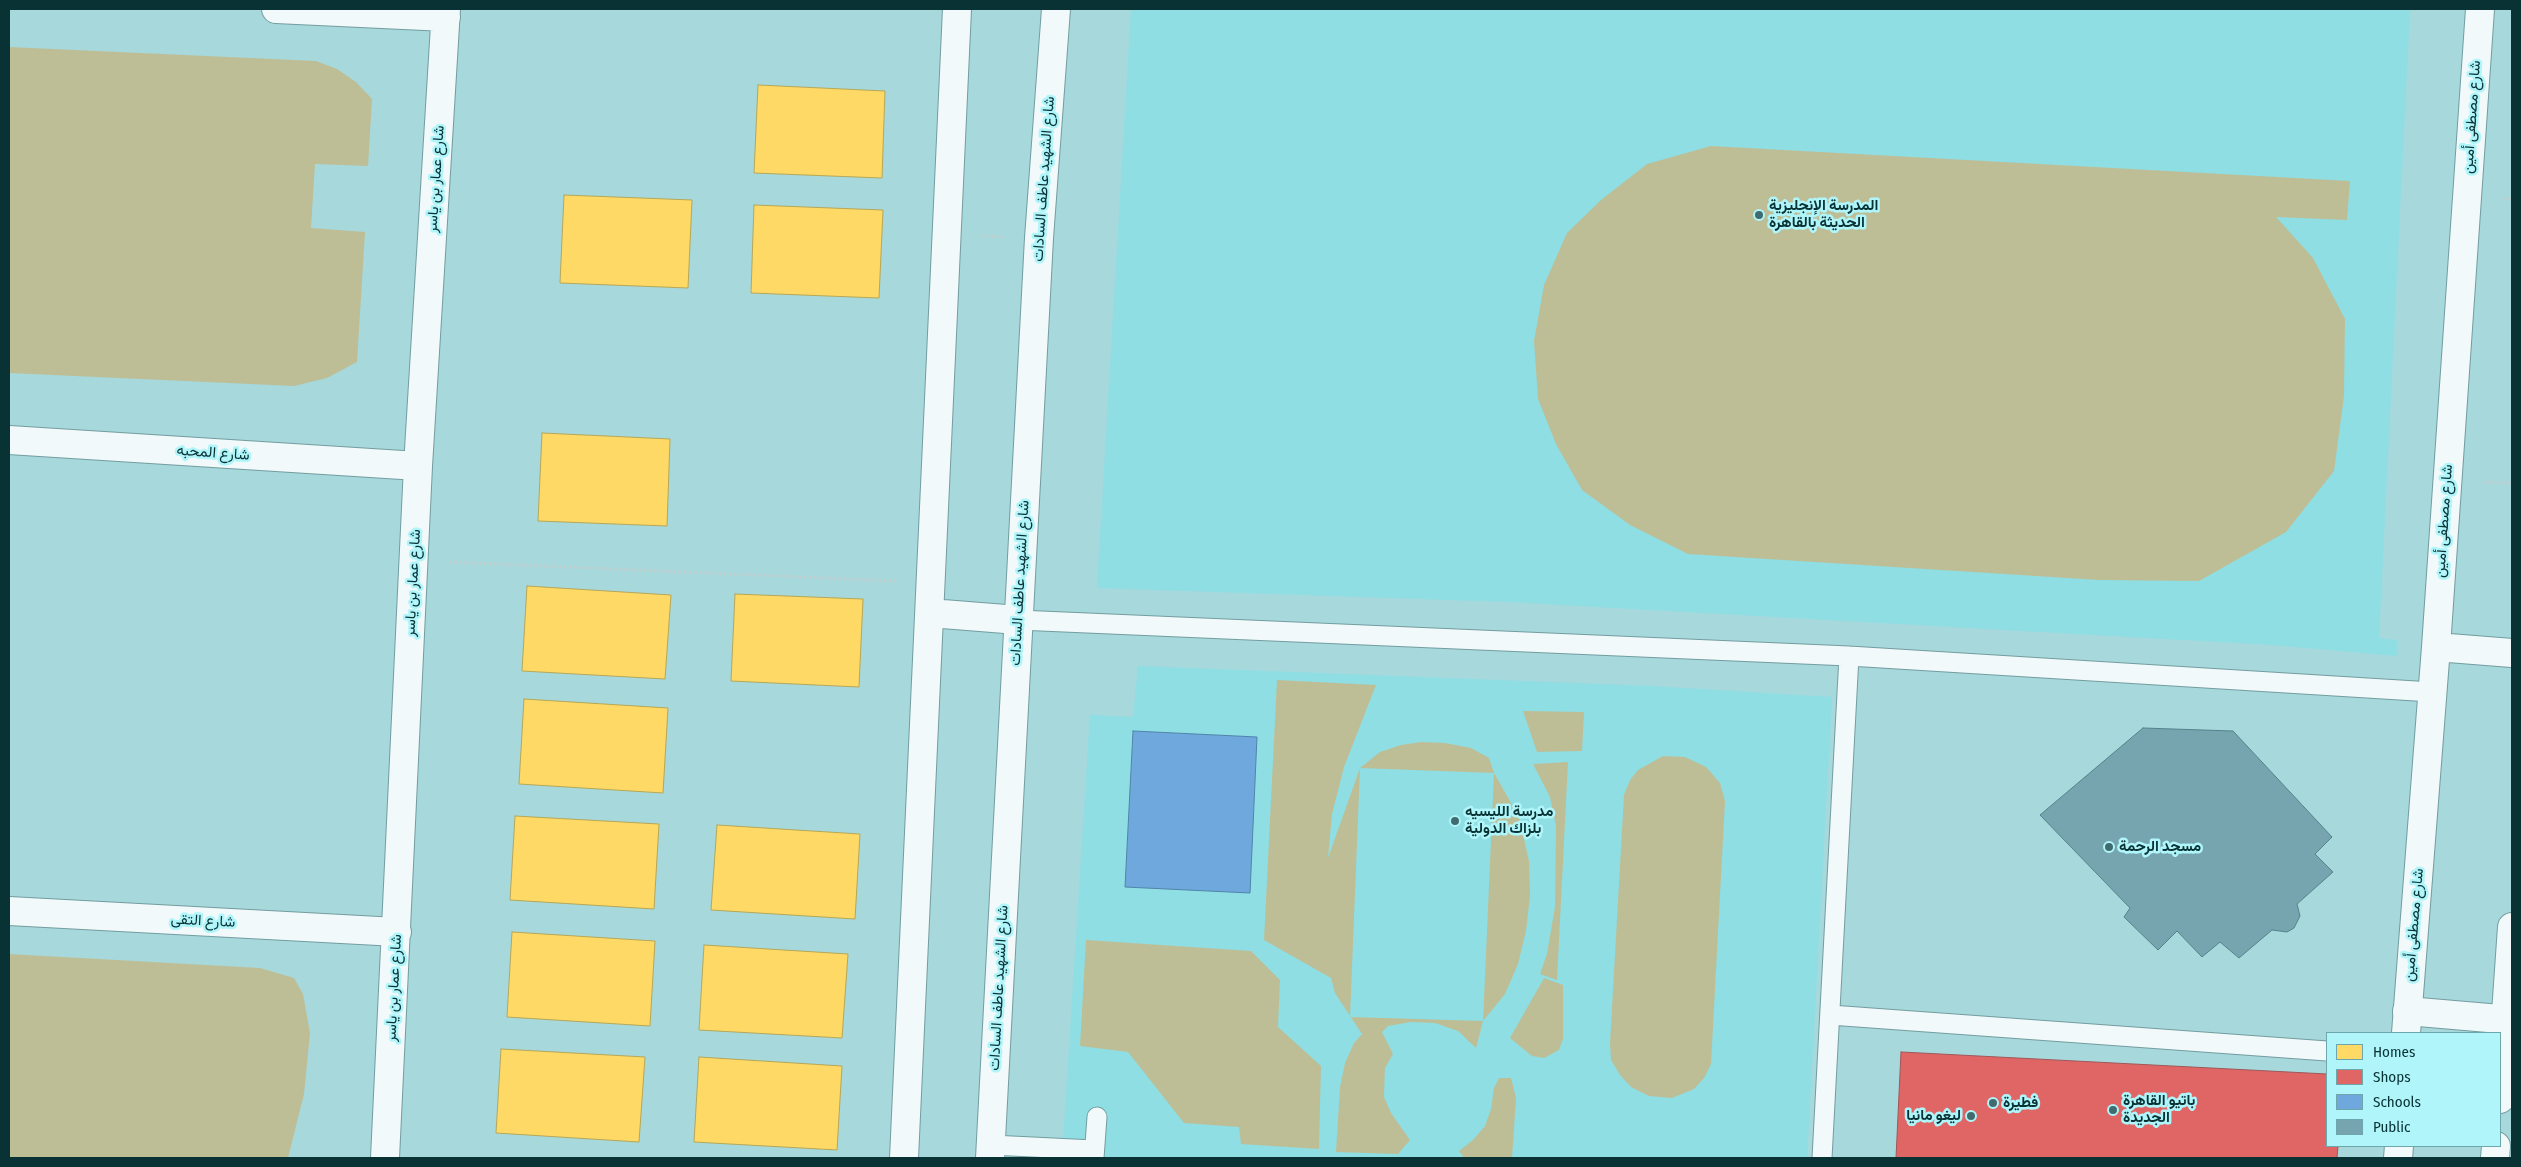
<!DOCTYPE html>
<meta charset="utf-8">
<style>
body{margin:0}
#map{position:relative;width:2521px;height:1167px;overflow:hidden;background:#a6d8dc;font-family:"Fira Sans Condensed",sans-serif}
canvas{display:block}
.frame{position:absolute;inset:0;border:10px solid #093235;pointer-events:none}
.legend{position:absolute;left:2326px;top:1032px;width:175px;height:115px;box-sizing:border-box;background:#aff5fa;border:1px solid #6da7ab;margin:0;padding:6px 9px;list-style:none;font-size:15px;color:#093235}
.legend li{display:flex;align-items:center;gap:10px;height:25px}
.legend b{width:25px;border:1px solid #6da7ab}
</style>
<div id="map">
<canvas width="2521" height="1167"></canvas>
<div class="frame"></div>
<ul class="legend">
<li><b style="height:14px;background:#ffd966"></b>Homes</li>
<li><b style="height:14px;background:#e06666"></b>Shops</li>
<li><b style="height:14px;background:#6fa8dc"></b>Schools</li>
<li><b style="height:14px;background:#76a5af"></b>Public</li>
</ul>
</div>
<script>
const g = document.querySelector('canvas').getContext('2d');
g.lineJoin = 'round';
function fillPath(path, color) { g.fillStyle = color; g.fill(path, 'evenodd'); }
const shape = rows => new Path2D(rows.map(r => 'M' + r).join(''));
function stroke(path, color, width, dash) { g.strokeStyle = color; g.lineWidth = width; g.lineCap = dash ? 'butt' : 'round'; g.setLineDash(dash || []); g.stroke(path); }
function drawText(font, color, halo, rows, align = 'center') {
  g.font = font + ' "Fira Sans Condensed",Vazirmatn,sans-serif'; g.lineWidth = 5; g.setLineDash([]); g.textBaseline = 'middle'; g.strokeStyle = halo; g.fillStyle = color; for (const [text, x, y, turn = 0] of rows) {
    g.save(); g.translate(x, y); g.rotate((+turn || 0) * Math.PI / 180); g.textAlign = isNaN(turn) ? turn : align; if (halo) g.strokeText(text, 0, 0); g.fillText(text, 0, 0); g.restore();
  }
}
const built = shape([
 [1131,9,2410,9,2379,638,2397,640,2397,656,2272,645,1509,602,1097,588],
 [1138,666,1652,686,1832,697,1807,1158,1062,1158,1090,715,1133,717]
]);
const green = shape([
 [9,47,316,61,337,69,356,82,372,99,368,166,315,164,311,228,365,232,357,362,327,378,294,386,9,373],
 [1711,146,2350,181,2347,220,2276,217,2313,258,2345,319,2344,396,2334,471,2286,532,2199,581,2099,580,1688,554,1630,525,1582,490,1556,444,1538,399,1534,341,1544,285,1567,233,1601,200,1647,164],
 [1277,680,1376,685,1344,767,1332,814,1328,858,1360,768,1380,752,1401,745,1421,742,1445,743,1471,748,1489,758,1494,773,1519,817,1529,861,1530,896,1526,931,1518,964,1505,994,1483,1021,1476,1048,1458,1031,1435,1023,1411,1022,1388,1026,1382,1032,1393,1054,1385,1068,1384,1097,1391,1113,1410,1140,1398,1154,1336,1152,1340,1087,1345,1063,1354,1043,1362,1034,1335,993,1331,978,1264,940],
 [1360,768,1494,773,1483,1021,1350,1017],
 [1523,711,1584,712,1582,751,1537,752],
 [1663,756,1685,757,1706,767,1720,783,1725,801,1711,1064,1704,1078,1694,1089,1672,1098,1649,1096,1631,1087,1620,1075,1611,1060,1610,1043,1624,795,1630,780,1638,770],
 [1568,762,1557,980,1540,974,1547,954,1555,907,1556,826,1550,797,1533,764],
 [1086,940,1251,951,1280,980,1278,1027,1321,1066,1319,1149,1241,1144,1239,1127,1184,1123,1128,1052,1080,1046],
 [9,954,260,968,294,978,303,994,310,1033,304,1094,288,1158,9,1158],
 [1544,978,1563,985,1563,1039,1559,1050,1544,1058,1532,1056,1510,1038],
 [1499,1078,1511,1078,1516,1098,1512,1158,1464,1158,1459,1151,1473,1140,1485,1126,1491,1109,1494,1088]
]);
const homes = shape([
 [758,85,885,91,882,178,754,173,758,85],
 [564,195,692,200,688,288,560,283,564,195],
 [754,205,883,210,879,298,751,293,754,205],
 [542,433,670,439,667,526,538,521,542,433],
 [527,586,671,595,665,679,522,671,527,586],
 [735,594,863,599,859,687,731,681,735,594],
 [524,699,668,708,663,793,519,784,524,699],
 [515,816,659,824,654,909,510,900,515,816],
 [717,825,860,834,855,919,711,910,717,825],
 [512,932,655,941,650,1026,507,1017,512,932],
 [704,945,848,954,842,1038,699,1030,704,945],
 [501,1049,645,1057,639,1142,496,1133,501,1049],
 [699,1057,842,1066,837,1150,694,1142,699,1057]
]);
const shops = shape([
 [1901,1052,2327,1074,2327,1146,2338,1146,2337,1158,1896,1158,1901,1052]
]);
const schools = shape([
 [1133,731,1257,737,1250,893,1125,887,1133,731]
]);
const public = shape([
 [2143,728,2233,731,2332,837,2315,854,2333,872,2297,904,2300,916,2294,928,2287,932,2272,930,2239,958,2220,942,2202,957,2177,931,2158,950,2124,917,2130,908,2040,815,2143,728]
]);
const path = shape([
 [2503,198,2512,199],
 [982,236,1004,237],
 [2483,482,2512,483],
 [449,562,895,581]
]);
const lane = shape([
 [1018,620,1849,656,2432,692],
 [1830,1015,2327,1051],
 [991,1145,1094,1150],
 [1094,1158,1097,1117],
 [1822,1158,1849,656]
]);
const street = shape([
 [276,9,446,17],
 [9,440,418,466],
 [9,911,397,932],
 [2407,1011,2512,1020],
 [385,1158,418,466,446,9]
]);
const secondary = shape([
 [930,613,1018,620],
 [2436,647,2512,653],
 [2406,1033,2436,647,2480,9],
 [2500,1099,2512,927],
 [904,1158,957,9],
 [990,1158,1039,238,1056,9],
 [2398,1158,2399,1146],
 [2495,1158,2496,1146]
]);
const markers = [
 [1759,215,5,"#406c6f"],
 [1455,821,5,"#406c6f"],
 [2109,847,5,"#406c6f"],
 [1993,1103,5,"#406c6f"],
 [2113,1110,5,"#406c6f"],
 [1971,1116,5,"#406c6f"]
];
const streetNames = [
 ["شارع مصطفى أمين",2472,117,-86],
 ["شارع عمار بن ياسر",436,179,-86],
 ["شارع الشهيد عاطف السادات",1044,179,-86],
 ["شارع المحبه",213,453,4],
 ["شارع مصطفى أمين",2444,521,-86],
 ["شارع عمار بن ياسر",413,583,-87],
 ["شارع الشهيد عاطف السادات",1020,583,-87],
 ["شارع التقى",203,921,3],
 ["شارع مصطفى أمين",2414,925,-85],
 ["شارع عمار بن ياسر",394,988,-87],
 ["شارع الشهيد عاطف السادات",999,988,-87]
];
const poiNames = [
 ["المدرسة الإنجليزية",1769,206],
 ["الحديثة بالقاهرة",1769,223],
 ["مدرسة الليسيه",1465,812],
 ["بلزاك الدولية",1465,829],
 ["مسجد الرحمة",2119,847],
 ["باتيو القاهرة",2123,1101],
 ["الجديدة",2123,1118],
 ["فطيرة",2003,1103],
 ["ليغو مانيا",1961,1116,"right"]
];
fillPath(built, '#8edee4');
fillPath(green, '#bebe96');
fillPath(homes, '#ffd966');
stroke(homes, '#b5a757', 1);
fillPath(shops, '#e06666');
stroke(shops, '#a05657', 1);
fillPath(schools, '#6fa8dc');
stroke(schools, '#5085aa', 1);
fillPath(public, '#76a5af');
stroke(public, '#55828a', 1);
stroke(lane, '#739da0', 21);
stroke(street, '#739da0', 30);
stroke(secondary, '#739da0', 30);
stroke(path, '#bfcfcf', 3, [2.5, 2.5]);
stroke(lane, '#f2f9fa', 19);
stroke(street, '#f2f9fa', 28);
stroke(secondary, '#f2f9fa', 28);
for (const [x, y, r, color] of markers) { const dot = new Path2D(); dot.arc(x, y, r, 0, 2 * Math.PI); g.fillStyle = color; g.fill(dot); stroke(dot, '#aff5fa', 2); }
drawText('15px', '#093235', '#aff5fa', streetNames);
drawText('bold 15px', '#093235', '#aff5fa', poiNames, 'left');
</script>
